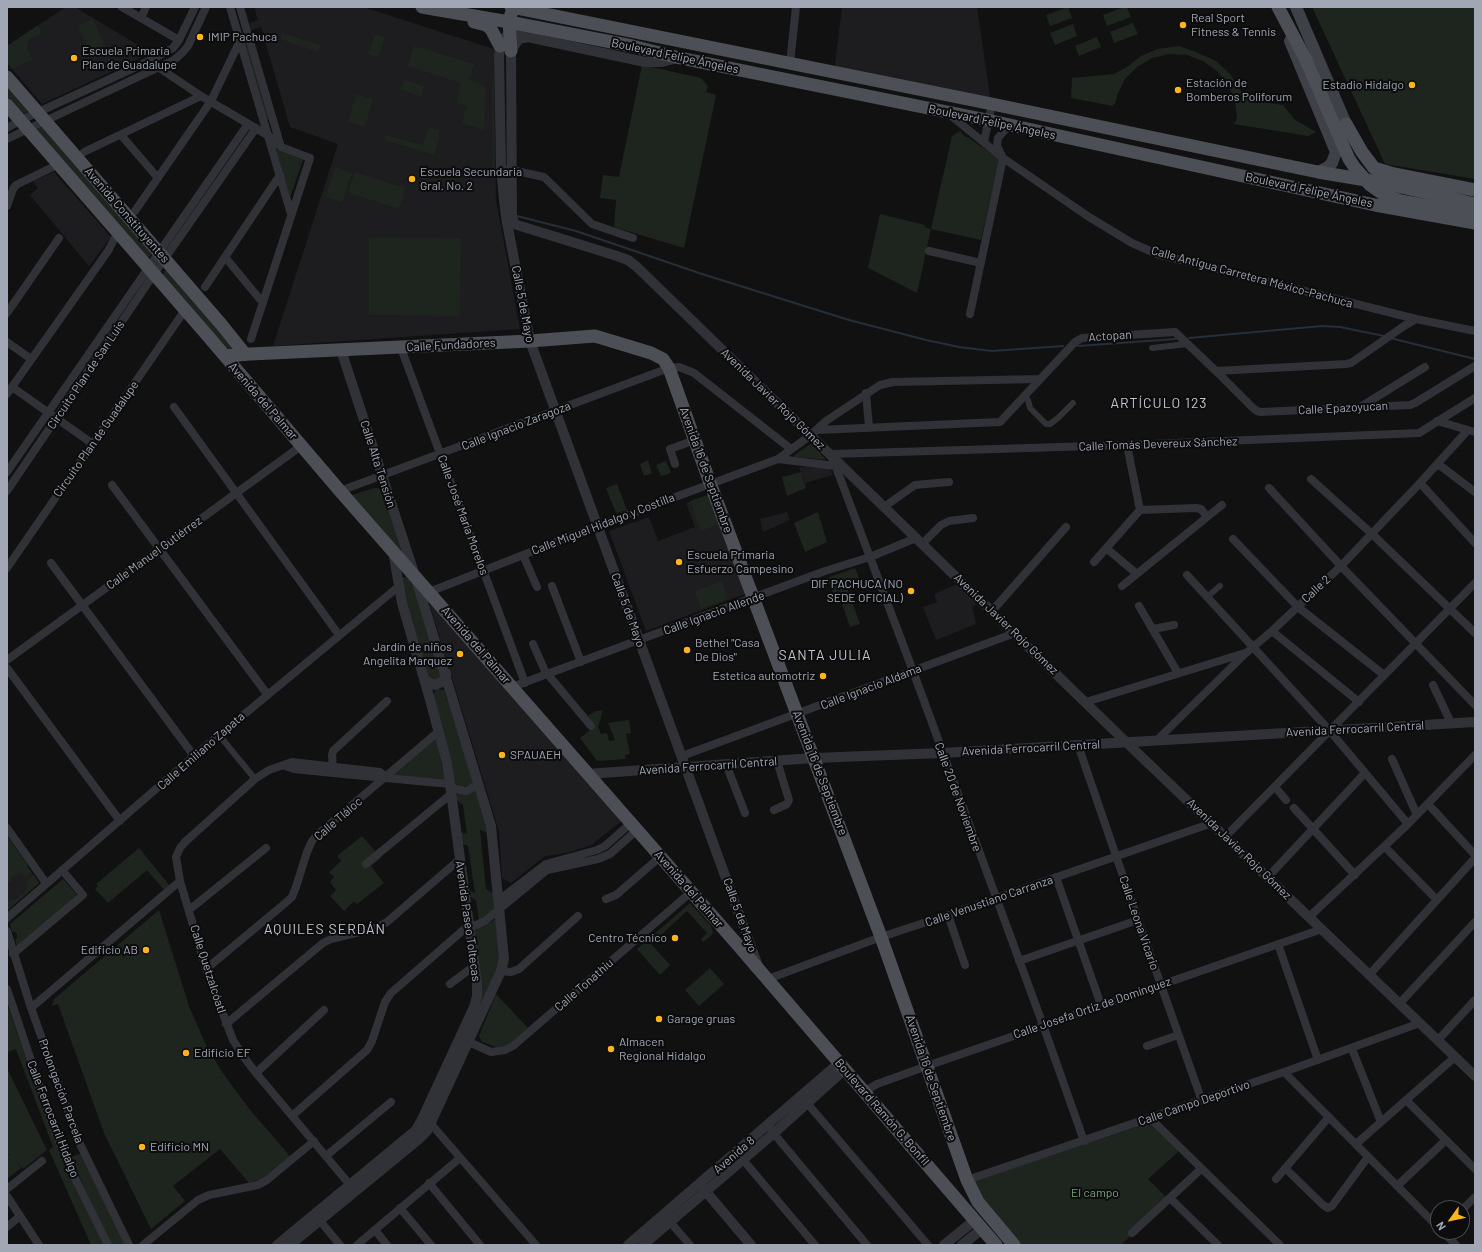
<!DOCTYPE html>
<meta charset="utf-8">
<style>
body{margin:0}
#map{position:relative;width:1482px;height:1252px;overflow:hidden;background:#111112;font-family:Barlow,sans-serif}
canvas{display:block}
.frame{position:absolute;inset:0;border:8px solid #a1a7b5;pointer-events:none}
.north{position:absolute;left:1430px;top:1200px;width:40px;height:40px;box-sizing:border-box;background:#0c0c0d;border:1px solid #484a50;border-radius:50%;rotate:237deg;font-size:11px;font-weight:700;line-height:16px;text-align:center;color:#a1a7b5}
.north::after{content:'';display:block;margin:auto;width:14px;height:18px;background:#ffb41c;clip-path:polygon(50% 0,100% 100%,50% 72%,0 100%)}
</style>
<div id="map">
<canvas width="1482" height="1252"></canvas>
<div class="frame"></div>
<div class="north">N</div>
</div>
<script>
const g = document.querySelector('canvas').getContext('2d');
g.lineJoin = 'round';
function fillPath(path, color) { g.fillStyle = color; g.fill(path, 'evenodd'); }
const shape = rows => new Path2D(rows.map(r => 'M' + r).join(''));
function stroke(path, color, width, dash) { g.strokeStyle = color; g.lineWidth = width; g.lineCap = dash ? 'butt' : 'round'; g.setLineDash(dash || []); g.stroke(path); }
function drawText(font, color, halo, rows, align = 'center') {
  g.font = font + ' Barlow,sans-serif'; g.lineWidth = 4; g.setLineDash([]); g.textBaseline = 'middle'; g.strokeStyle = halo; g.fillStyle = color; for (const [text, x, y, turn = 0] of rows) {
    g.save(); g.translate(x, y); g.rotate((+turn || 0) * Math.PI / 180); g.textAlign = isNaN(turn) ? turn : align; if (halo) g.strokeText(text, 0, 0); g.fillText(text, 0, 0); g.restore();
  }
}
const built = shape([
 [66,7,75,7,151,53,42,104,7,63,7,46],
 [254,7,363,7,494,49,496,200,520,329,273,346,338,144,290,127,261,27,251,30,250,23,258,20],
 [840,7,977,7,990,96,988,100,837,70,835,64,842,8],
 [54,172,111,237,89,266,30,195,38,188,33,181],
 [799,467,829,468,833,475,805,483],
 [708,495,745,594,646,631,609,531,649,517,658,541,695,527,686,503],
 [787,512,790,520,763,532,760,519],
 [957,584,978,604,972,607,976,624,936,640,923,607,937,602,934,594],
 [433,604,622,821,591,845,567,853,545,856,511,883,502,878,499,832,495,818,430,606],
 [27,866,39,883,7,911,7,873]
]);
const green = shape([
 [1068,7,1072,18,1050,26,1046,15],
 [1124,7,1127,7,1131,17,1107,26,1103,15],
 [1312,7,1475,7,1475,179,1385,164],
 [93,19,106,48,91,55,78,26],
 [1133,23,1138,34,1114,43,1110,32],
 [1073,24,1077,36,1055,45,1050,33],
 [38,25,42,33,28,41,27,48,33,59,12,69,7,63,7,46],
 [282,33,320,45,318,52,280,39],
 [375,34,385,37,378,57,368,54],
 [1097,37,1101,47,1079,56,1075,46],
 [248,41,270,120,266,119,243,42],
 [414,46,474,64,469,80,483,85,486,90,484,130,462,123,467,106,456,103,461,83,408,66],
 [1179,46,1196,52,1216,61,1230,74,1240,90,1250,100,1283,105,1295,120,1316,132,1308,136,1234,124,1237,118,1235,101,1228,85,1217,71,1203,61,1187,55,1169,54,1152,58,1137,67,1125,79,1117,95,1116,101,1113,106,1071,98,1072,78,1114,74,1127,67,1141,56,1157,49],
 [642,65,701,78,708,86,706,92,716,95,684,248,614,227,616,200,600,198,603,175,619,177],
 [494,78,494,113,495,177,493,175,492,80],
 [404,80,424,86,421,97,401,90],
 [7,83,29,111,23,114,20,112,7,98],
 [356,94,373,99,365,127,348,122],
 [42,127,152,254,148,258,36,132,37,129],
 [429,127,439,130,438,136,440,137,434,155,384,140,386,135,423,145],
 [960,131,964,136,969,138,999,159,981,240,931,229,917,293,868,268,880,214,925,225,925,227,931,229,952,136],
 [276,149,303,160,290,198],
 [335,167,352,173,342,202,326,197],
 [357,173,405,188,400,207,396,208,350,193,349,190,354,175],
 [369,237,461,238,460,316,369,315],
 [168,270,236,351,225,350,163,277,164,271],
 [812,443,826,460,794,457,794,455],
 [648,460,652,473,644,476,640,464],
 [666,461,671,473,661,476,656,465],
 [801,472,806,488,787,496,782,477],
 [617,484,627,510,616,513,606,488],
 [374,488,378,488,382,491,403,553,352,495],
 [708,495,719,524,701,531,690,501],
 [818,512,827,542,805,552,794,523],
 [855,568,861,583,847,588,860,624,850,627,838,592,841,590,833,593,827,578],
 [405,577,411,578,442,675,438,681,428,679,400,579],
 [722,581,728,599,701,609,695,591],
 [437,689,444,690,472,776,472,784,469,786,460,786,456,784,453,781,433,696,434,693],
 [603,710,598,727,601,734,607,733,609,741,615,740,608,723,629,720,631,733,626,734,630,754,625,755,626,759,597,761,580,738,595,726,588,716,596,711],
 [436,737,439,747,444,779,392,776],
 [454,790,475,790,488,833,480,830,486,889,494,894,494,909,490,913,479,920,476,900,469,896,468,890,475,893,468,846,461,843,459,831,467,834,463,805,456,800],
 [7,836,28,865,27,866,32,873,24,878,22,873,11,877,11,881,7,883],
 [362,836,381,858,371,866,384,883,357,904,354,901,344,911,330,896,336,890,330,882,334,877,329,872,341,861,337,856],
 [139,848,170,886,165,891,147,870,108,903,95,889,98,886,96,884],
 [34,875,39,883,7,911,7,902,19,898,18,896,24,894,27,886,26,881],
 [63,879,77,895,17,948,15,940,17,938,17,934,15,932,12,932,10,924],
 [690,903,711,926,713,932,712,935,703,942,701,939,707,933,687,911,651,944,670,965,660,975,637,949],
 [159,910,189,1006,206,1045,222,1072,251,1111,290,1156,262,1179,249,1183,220,1149,173,1186,185,1201,151,1229,104,1133,58,1004,52,1006,54,999],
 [497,918,500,963,482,1004,480,1003,473,929,486,925],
 [710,968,724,984,699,1006,685,990],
 [496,994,528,1028,511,1043,499,1048,482,1042,479,1036],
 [7,1003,43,1109,57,1144,104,1245,91,1245,49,1150,53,1147,16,1049,7,1052],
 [7,1068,47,1150,23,1169,16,1161,21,1168,7,1179,7,1156,10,1154,7,1155],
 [1148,1120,1179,1151,1148,1179,1169,1200,1121,1245,1012,1245,965,1182],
 [82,1153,125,1245,112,1245,93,1207,71,1157]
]);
const stream = shape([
 [517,216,576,231,702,274,849,320,926,340,959,347,992,351,1063,346],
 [1189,338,1322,326,1340,327,1384,336],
 [1390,338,1475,359],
 [1078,346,1176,339]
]);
const pedestrian = shape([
 [1152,348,1187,344],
 [1024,396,1028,400,1030,408,1046,424,1050,424,1058,418,1073,403],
 [1207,597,1220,586],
 [219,735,255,779]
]);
const minor = shape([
 [122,7,179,40],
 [230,7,291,214],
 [240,7,281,147],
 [141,18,146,7],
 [149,61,201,96,269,136,281,147,310,158,251,339],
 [790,63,796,7],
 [950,115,1003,158,1089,217,1132,243,1157,254,1416,319,1475,331],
 [7,128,21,120,149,61,173,48,179,40,195,7],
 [121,135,158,178],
 [7,139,174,60,182,53,188,46,206,7],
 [984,142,992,104],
 [84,152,201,96],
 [507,169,544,177,592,224,633,238],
 [7,206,13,189,16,185,59,164],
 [135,211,211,101,238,45,241,43],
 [929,251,981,263],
 [225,257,263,303],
 [205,287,280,175],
 [7,313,59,238],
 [970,314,1003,158,997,146,998,138,1009,125],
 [7,342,31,359],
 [401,348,525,683],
 [1216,371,1346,364,1351,363,1404,326,1416,319],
 [12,387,93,444],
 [866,393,869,427],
 [7,394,108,251,118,232],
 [1362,406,1425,367],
 [174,407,339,635],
 [1437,421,1475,432],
 [817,430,1000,422,1075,342,1082,338,1175,332,1216,371,1253,408,1257,411,1261,412,1410,405,1415,403,1475,366],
 [1127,445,1140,510],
 [778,459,835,466],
 [675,464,670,449,695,440],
 [1438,464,1475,492],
 [7,472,248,124],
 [1311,479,1372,534,1475,633],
 [1420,483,1475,543],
 [112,485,267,694],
 [1269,488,1341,566,1475,705],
 [7,491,154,274,256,128],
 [340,491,669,368,679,367,694,373,791,449],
 [884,507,915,485,949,482],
 [1233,539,1298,607,1384,675],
 [922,544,941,525,949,521,973,518],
 [1106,548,1137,574],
 [523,555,537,587],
 [1094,562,1140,510,1196,508,1201,509,1207,517],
 [51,563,194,756],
 [7,568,185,310],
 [1187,575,1330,731,1408,824],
 [552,586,581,662],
 [1122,586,1222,505],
 [429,592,597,526,778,459,811,435,826,421,880,385,893,382,1040,379],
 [1139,606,1178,673],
 [992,611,1066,527],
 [1153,629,1174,625],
 [1272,631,1359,702],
 [533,644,545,671,591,726],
 [7,660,301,446],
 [7,668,120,821],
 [1433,685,1451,723],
 [512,687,825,571,870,557,916,538],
 [1086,702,1245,653],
 [1157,740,1246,653,1272,631,1341,566,1420,483,1468,430],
 [1078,745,1138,920,1202,1101],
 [682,756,1015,633],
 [1392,759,1417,815],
 [726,764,745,813],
 [285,766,294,769,333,773,450,784,454,788,460,790,467,791,478,784],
 [333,771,332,755,333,751,387,701],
 [1275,787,1286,800],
 [1428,804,1475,855],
 [1294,808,1355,875],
 [774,810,787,804,789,800,777,761],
 [7,828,46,883],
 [1226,836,1475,583],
 [1385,847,1437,900],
 [366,864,451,794],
 [1056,877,1101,1005],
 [1268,877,1365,773],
 [606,899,616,895,660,857],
 [499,900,546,864,597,850,605,846,631,823],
 [189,910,266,848],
 [948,915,965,965],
 [1309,917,1408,824,1475,755],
 [7,918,194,756,398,587],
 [7,931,31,1008,80,1144,129,1245],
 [1278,944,1318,1060],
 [13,954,83,895,62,870],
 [1019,961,1138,920],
 [206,969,283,905,292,897,296,887,307,852,312,841,317,835,439,731],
 [501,971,511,972,519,969,578,916],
 [1370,974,1475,858],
 [768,979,881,937,948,915,1212,823],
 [450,984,474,966],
 [7,989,55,1132,75,1178,108,1245],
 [1400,1003,1475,922],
 [31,1008,180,881],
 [226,1024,323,943,331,939,376,928,387,922,460,859],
 [1438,1040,1475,1000],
 [469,1042,491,1052,505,1050,513,1046,691,892],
 [1147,1046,1178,1035],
 [1352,1049,1381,1122],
 [1284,1072,1438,1227],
 [256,1073,324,1010],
 [864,1092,877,1084,927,1066,1322,929],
 [1406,1100,1475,1169],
 [807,1103,928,1245],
 [292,1116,367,1050,372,1041,385,1002,391,993,469,925,476,925,485,921,547,870,598,859,610,854,637,830],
 [1150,1118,1280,1245],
 [431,1124,536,1245],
 [770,1129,867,1245],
 [1084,1141,1043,1025,913,671,831,454,1127,445,1419,433,1475,398],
 [1356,1144,1455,1057],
 [739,1155,815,1245],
 [326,1156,391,1102],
 [1285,1168,1323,1205,1328,1208,1332,1206,1368,1157],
 [1276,1179,1329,1117],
 [967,1180,1284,1072,1420,1023],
 [429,1183,480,1245],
 [350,1185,256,1073,243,1056,233,1040,206,969,180,881,176,857,180,848,185,842,255,779,269,770,292,762,380,772,386,777],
 [1397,1186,1446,1140],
 [7,1189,42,1161],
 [7,1196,39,1245],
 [1170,1198,1218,1245],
 [400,1208,431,1245],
 [1462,1210,1475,1197],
 [316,1216,340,1245],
 [670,1222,690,1245],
 [7,1227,20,1216],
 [375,1230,387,1245],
 [1443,1232,1456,1245],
 [1132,1233,1201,1169],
 [143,1245,198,1200,209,1195,258,1185,267,1180,314,1141],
 [357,1245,460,1158]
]);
const tertiary = shape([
 [538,34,528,32,515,32,510,34,504,38,500,46,499,56,501,167,504,200,507,223,530,341,758,966],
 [514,222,512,215,511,51,516,43,519,39,528,37,645,62,662,62,678,58],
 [507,223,514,224,617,256,628,260,637,267,1126,742,1475,1076],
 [424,679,431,684,436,685,443,681,446,677,446,673],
 [587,774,814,758,942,753,1475,722],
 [702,1187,751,1245],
 [277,1245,416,1130,423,1117,474,1007,477,996,477,983,447,763,429,696,402,603,393,551],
 [290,1245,418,1140,427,1131,501,971,504,959,491,826,416,579,341,350],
 [628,1245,839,1063],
 [643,1245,773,1134,845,1069],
 [944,1245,975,1220],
 [962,1245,982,1229]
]);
const secondary = shape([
 [1296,7,1346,124],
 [1290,41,1336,152,1332,163,1328,167,1318,172]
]);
const primary = shape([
 [422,7,509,22,632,46,680,58,987,120,1375,205,1475,223],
 [511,7,992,104,1318,172,1384,183,1475,204],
 [1278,7,1305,58],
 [511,14,509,22,511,51],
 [474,22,486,25,491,29,500,46],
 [7,77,221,324,245,354],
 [7,105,207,335,340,491,737,944,996,1245],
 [1346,124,1362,152,1374,168,1394,174,1475,190],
 [225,356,250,354,530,341,595,336,651,353,663,359,669,368,710,483,881,937,967,1180,978,1202,1014,1245]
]);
const primaryBridge = shape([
 [1305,58,1349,159,1355,168,1370,185,1383,194,1401,201,1475,215]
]);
const markers = [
 [1183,25,4,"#ffb41c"],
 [200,37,4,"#ffb41c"],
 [74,58,4,"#ffb41c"],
 [1412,85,4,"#ffb41c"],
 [1178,90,4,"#ffb41c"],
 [412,179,4,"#ffb41c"],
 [679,562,4,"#ffb41c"],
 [911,591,4,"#ffb41c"],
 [687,650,4,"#ffb41c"],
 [460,654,4,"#ffb41c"],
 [823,676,4,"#ffb41c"],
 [502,755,4,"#ffb41c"],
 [675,938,4,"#ffb41c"],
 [146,950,4,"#ffb41c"],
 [659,1019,4,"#ffb41c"],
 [611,1049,4,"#ffb41c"],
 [186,1053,4,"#ffb41c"],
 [142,1147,4,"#ffb41c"]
];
const poiNames = [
 ["Real Sport",1191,18],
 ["Fitness & Tennis",1191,32],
 ["IMIP Pachuca",208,37],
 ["Escuela Primaria",82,51],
 ["Plan de Guadalupe",82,65],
 ["Estación de",1186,83],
 ["Bomberos Poliforum",1186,97],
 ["Estadio Hidalgo",1404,85,"right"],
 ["Escuela Secundaria",420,172],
 ["Gral. No. 2",420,186],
 ["Escuela Primaria",687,555],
 ["Esfuerzo Campesino",687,569],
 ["DIF PACHUCA (NO",903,584,"right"],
 ["SEDE OFICIAL)",903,598,"right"],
 ["Bethel \"Casa",695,643],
 ["De Dios\"",695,657],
 ["Jardín de niños",452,647,"right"],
 ["Angelita Marquez",452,661,"right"],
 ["Estetica automotriz",815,676,"right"],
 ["SPAUAEH",510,755],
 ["Centro Técnico",667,938,"right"],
 ["Edificio AB",138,950,"right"],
 ["Garage gruas",667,1019],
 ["Almacen",619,1042],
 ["Regional Hidalgo",619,1056],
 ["Edificio EF",194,1053],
 ["Edificio MN",150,1147]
];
const streetNames = [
 ["Boulevard Felipe Ángeles",675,56,12],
 ["Boulevard Felipe Ángeles",992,122,12],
 ["Boulevard Felipe Ángeles",1309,190,12],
 ["Avenida Constituyentes",127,215,49],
 ["Calle Antigua Carretera México-Pachuca",1252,277,15],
 ["Calle 5 de Mayo",523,304,79],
 ["Actopan",1110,336,-4],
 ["Calle Fundadores",451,345,-3],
 ["Circuito Plan de San Luis",86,375,-56],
 ["Avenida Javier Rojo Gómez",773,399,44],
 ["Avenida del Palmar",263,401,49],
 ["Calle Epazoyucan",1343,408,-3],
 ["Calle Ignacio Zaragoza",516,426,-21],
 ["Circuito Plan de Guadalupe",96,439,-55],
 ["Calle Tomás Devereux Sánchez",1158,444,-2],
 ["Calle Alta Tensión",378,464,72],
 ["Avenida 16 de Septiembre",706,470,70],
 ["Calle José María Morelos",463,515,70],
 ["Calle Miguel Hidalgo y Costilla",603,524,-21],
 ["Calle Manuel Gutiérrez",154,553,-36],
 ["Calle 2",1316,589,-43],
 ["Calle 5 de Mayo",628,610,70],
 ["Calle Ignacio Allende",714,613,-20],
 ["Avenida Javier Rojo Gómez",1006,624,44],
 ["Avenida del Palmar",476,645,49],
 ["Calle Ignacio Aldama",871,687,-21],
 ["Avenida Ferrocarril Central",1355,729,-3],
 ["Avenida Ferrocarril Central",1031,748,-3],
 ["Calle Emiliano Zapata",201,751,-41],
 ["Avenida Ferrocarril Central",708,766,-4],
 ["Avenida 16 de Septiembre",820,773,69],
 ["Calle 20 de Noviembre",958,797,70],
 ["Calle Tláloc",338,819,-41],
 ["Avenida Javier Rojo Gómez",1239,849,44],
 ["Avenida del Palmar",689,889,49],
 ["Calle Venustiano Carranza",989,901,-19],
 ["Calle 5 de Mayo",740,915,70],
 ["Avenida Paseo Toltecas",468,921,82],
 ["Calle Leona Vicario",1139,923,71],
 ["Calle Quetzalcóatl",208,969,72],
 ["Calle Tonathiu",584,985,-41],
 ["Calle Josefa Ortiz de Domínguez",1092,1008,-19],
 ["Avenida 16 de Septiembre",931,1078,71],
 ["Prolongación Parcela",61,1091,70],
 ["Calle Campo Deportivo",1194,1103,-19],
 ["Boulevard Ramón G. Bonfil",882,1112,49],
 ["Calle Ferrocarril Hidalgo",53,1119,69],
 ["Avenida 8",734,1155,-41]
];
const parkNames = [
 ["El campo",1095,1193]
];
const quarterNames = [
 ["ARTÍCULO 123",1159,403],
 ["SANTA JULIA",825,655],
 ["AQUILES SERDÁN",325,929]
];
fillPath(built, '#1d1d1f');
fillPath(green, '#1d251e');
stroke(stream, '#262f37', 2);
stroke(pedestrian, '#313238', 6);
stroke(minor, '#313238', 8);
stroke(tertiary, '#313238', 10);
stroke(secondary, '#3f4148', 12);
stroke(primary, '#4d4f57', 13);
stroke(primaryBridge, '#4d4f57', 13);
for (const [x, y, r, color] of markers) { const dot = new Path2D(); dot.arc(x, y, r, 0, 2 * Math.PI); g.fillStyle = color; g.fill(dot); stroke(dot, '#0c0c0d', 1.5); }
drawText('12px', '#a1a7b5', '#0c0c0d', poiNames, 'left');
drawText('12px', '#a1a7b5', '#0c0c0d', streetNames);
drawText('12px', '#75a278', '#0c0c0d', parkNames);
g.letterSpacing = '1px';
drawText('14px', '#c2c6d0', '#0c0c0d', quarterNames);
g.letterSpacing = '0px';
</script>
